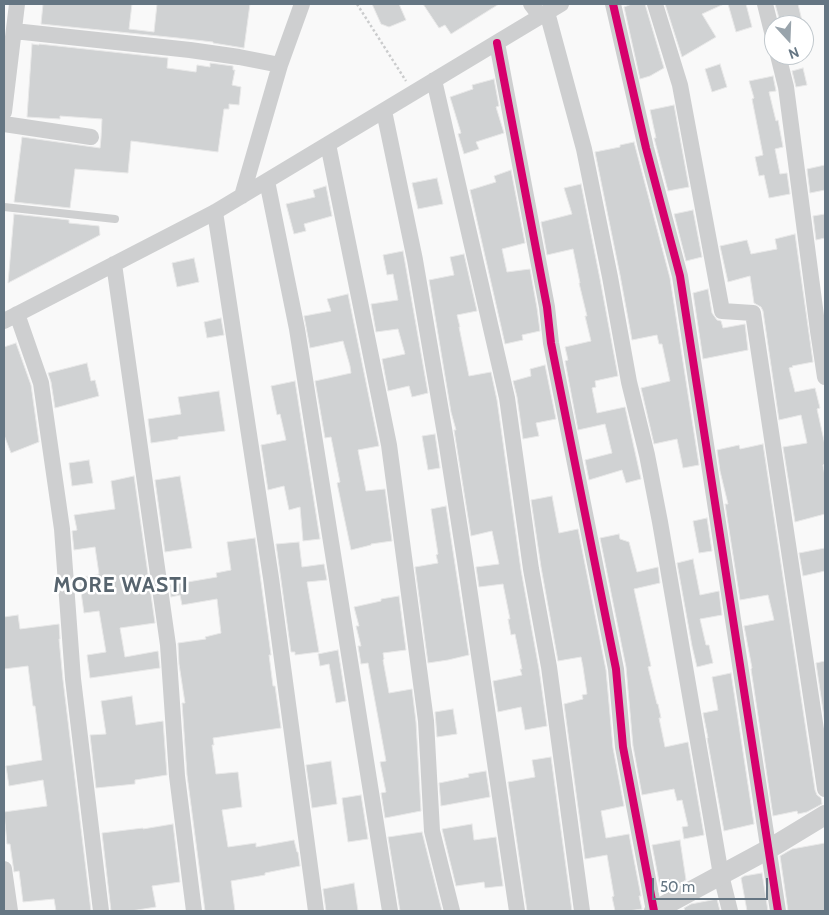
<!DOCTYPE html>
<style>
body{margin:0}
#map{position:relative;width:829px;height:915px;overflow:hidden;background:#f9f9f9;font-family:Cabin,sans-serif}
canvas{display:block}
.frame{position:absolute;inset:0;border:5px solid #657683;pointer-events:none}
.north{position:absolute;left:764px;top:15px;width:50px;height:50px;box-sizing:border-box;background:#fff;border:1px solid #c1c8cd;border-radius:50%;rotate:160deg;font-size:14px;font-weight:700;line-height:20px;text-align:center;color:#657683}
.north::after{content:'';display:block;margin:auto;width:18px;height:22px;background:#99a4ac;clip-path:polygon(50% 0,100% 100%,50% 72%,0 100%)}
.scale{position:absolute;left:652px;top:878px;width:116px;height:22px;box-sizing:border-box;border:2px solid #657683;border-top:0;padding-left:6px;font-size:15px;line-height:18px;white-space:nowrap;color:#657683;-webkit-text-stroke:4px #fff;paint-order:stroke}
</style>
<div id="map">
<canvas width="829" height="915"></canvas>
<div class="frame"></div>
<div class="north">N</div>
<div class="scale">50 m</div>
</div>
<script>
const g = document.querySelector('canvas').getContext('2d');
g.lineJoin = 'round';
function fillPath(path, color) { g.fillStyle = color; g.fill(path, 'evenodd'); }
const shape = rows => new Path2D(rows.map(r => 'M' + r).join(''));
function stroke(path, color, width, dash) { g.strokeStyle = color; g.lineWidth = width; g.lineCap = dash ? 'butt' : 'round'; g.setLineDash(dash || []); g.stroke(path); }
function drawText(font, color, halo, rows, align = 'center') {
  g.font = font + ' Cabin,sans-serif'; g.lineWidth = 5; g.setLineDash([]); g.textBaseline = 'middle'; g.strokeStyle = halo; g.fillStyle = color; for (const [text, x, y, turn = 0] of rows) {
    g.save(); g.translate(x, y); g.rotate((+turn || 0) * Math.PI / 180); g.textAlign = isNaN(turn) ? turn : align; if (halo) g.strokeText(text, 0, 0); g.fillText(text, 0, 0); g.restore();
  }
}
const building = shape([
 [43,4,132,4,129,29,154,32,157,4,250,4,244,48,213,43,213,42,178,38,41,24,43,4],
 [372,4,399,4,406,20,389,27,381,24,372,4],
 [423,4,499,4,451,34,445,25,439,28,423,4],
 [632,4,645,4,664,68,650,76,640,79,624,7,632,4],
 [665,4,724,4,702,14,716,37,682,57,665,4],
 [728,4,746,4,752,27,736,32,728,4],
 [775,4,798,4,803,25,781,25,775,4],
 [32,44,39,45,39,44,168,58,167,68,196,72,197,65,210,67,210,63,233,66,233,70,235,70,232,85,241,87,239,105,229,104,229,109,224,109,218,152,131,141,128,173,75,169,70,208,14,202,22,137,100,148,101,138,102,119,60,116,60,119,27,117,32,44],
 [720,64,727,87,712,92,705,69,720,64],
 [803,68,807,85,796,87,792,71,803,68],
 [773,76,776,91,769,92,776,121,778,120,783,147,775,149,780,174,787,173,790,194,769,198,764,175,759,176,755,157,763,155,752,99,754,98,749,81,773,76],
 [494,79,499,106,496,107,504,133,476,142,479,149,464,154,458,134,461,133,450,97,473,89,472,85,494,79],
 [674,105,689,187,668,191,654,138,656,138,650,110,674,105],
 [634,142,670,278,699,465,683,468,677,439,654,444,641,388,670,381,662,344,659,344,657,335,632,340,620,275,595,152,620,147,620,145,634,142],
 [825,165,825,190,810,193,807,169,825,165],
 [511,170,525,243,502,249,507,272,530,269,537,308,540,331,522,335,523,340,505,344,470,190,496,182,494,176,511,170],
 [437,178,443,204,418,209,412,183,437,178],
 [581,184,600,279,618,376,595,381,596,387,592,388,597,413,625,407,641,479,626,483,622,470,589,480,585,460,612,453,605,424,578,430,565,361,568,360,565,347,591,341,585,316,587,316,579,283,580,283,573,249,547,255,541,222,572,214,564,188,581,184],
 [326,186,332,216,304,224,306,231,294,234,286,204,315,197,313,190,326,186],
 [693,210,702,257,686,261,674,214,693,210],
 [14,214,69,220,69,223,99,226,100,235,8,283,14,214],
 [825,214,825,238,816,240,813,216,825,214],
 [795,234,813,362,792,366,793,367,789,368,795,392,815,388,820,408,817,409,825,445,825,464,823,465,825,476,825,514,795,522,783,447,807,443,801,415,779,420,763,311,761,307,754,303,750,276,728,282,720,246,747,240,751,254,777,249,775,239,795,234],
 [403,251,428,393,412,397,409,386,388,391,382,359,405,354,398,329,376,332,371,304,398,300,393,274,387,275,383,255,403,251],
 [464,254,477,311,457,315,460,327,459,327,469,376,491,372,497,400,521,570,539,669,547,726,525,730,521,707,498,712,493,681,522,675,520,669,522,669,515,634,511,635,508,619,510,619,503,584,479,587,476,567,499,564,492,531,471,536,454,430,456,430,451,412,429,280,454,275,450,257,464,254],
 [194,258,199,282,177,287,172,263,194,258],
 [708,289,712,313,717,320,721,321,723,328,745,324,748,350,703,359,693,293,708,289],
 [348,294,379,446,358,450,366,491,385,489,392,541,371,544,371,545,351,550,337,483,340,482,331,437,325,438,315,381,351,373,350,366,343,341,310,348,304,316,331,311,327,299,348,294],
 [221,318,224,335,207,338,204,322,221,318],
 [16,343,31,385,39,442,11,453,4,435,4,347,16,343],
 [87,363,91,381,95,380,99,396,55,408,51,382,48,373,87,363],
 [545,365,556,419,536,423,539,436,523,439,517,397,513,381,531,376,530,369,545,365],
 [295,381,320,539,303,541,300,507,289,510,284,486,268,490,261,445,286,440,280,414,277,415,271,386,295,381],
 [219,391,225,431,178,437,178,439,151,443,148,419,181,414,178,397,219,391],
 [435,434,440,468,428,470,422,436,435,434],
 [763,444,815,790,817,795,821,798,822,804,807,812,798,814,797,811,773,816,751,669,752,668,744,626,774,620,768,595,740,600,725,504,728,504,720,471,717,450,739,445,740,449,763,444],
 [89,460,93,483,72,486,69,463,89,460],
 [134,476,155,623,120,628,125,657,158,651,160,668,90,678,87,655,106,652,99,611,84,613,79,578,99,574,95,547,74,550,72,531,77,530,74,515,115,509,111,481,134,476],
 [180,476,192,548,165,552,155,480,180,476],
 [552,496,559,533,578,529,606,670,613,748,624,806,601,811,606,838,629,834,641,896,639,896,642,909,628,911,615,911,612,897,614,896,607,855,585,859,564,704,583,699,582,695,587,694,583,667,581,657,558,661,541,567,531,500,552,496],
 [446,506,469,655,448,660,428,663,415,567,438,563,436,555,438,554,431,509,446,506],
 [707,518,712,551,699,553,693,521,707,518],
 [619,534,620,539,629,542,637,572,658,567,660,583,634,589,651,666,648,667,657,704,658,704,661,718,659,718,665,747,688,742,704,835,684,839,682,827,688,826,682,800,677,801,674,789,642,795,633,746,626,667,600,538,619,534],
 [255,538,271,655,269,655,273,686,275,686,281,728,213,738,214,745,212,745,216,774,238,772,242,807,222,810,228,847,256,843,256,847,294,840,297,852,298,852,300,866,265,873,265,875,231,881,235,911,205,911,187,775,182,703,185,703,179,664,178,643,206,639,205,637,221,633,217,599,182,605,180,595,171,597,170,585,217,577,216,573,231,570,227,542,255,538],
 [299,542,302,567,324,564,327,580,307,582,319,652,295,655,295,652,291,652,276,544,299,542],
 [825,548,825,571,803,576,799,553,825,548],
 [693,559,700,595,719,591,722,615,700,619,706,645,709,645,713,663,697,667,692,646,677,563,693,559],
 [399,596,406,650,383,653,384,659,383,660,389,693,412,689,416,722,421,811,385,818,381,793,386,792,380,762,386,761,368,663,361,664,358,646,361,646,356,626,359,626,354,607,381,601,381,599,399,596],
 [18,615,20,629,59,624,60,639,59,639,63,680,91,911,56,911,54,899,23,902,19,871,14,872,10,844,7,844,4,812,47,806,43,780,9,786,6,766,42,760,35,706,33,706,28,666,4,669,4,617,18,615],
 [338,650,346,701,336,703,329,664,320,666,318,654,338,650],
 [825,661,825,724,816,663,825,661],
 [731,673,754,824,724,831,707,738,708,738,703,713,718,710,712,677,731,673],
 [132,696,136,725,163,721,167,775,135,780,135,784,96,788,90,735,106,734,101,701,132,696],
 [453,709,457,734,437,737,435,712,453,709],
 [551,757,572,911,527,911,508,782,535,777,532,760,551,757],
 [331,761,337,804,312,808,306,765,331,761],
 [486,771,490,797,441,806,439,783,469,777,468,774,486,771],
 [361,795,368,839,348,842,342,798,361,795],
 [173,824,180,882,152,886,156,907,131,911,111,911,102,833,143,828,143,829,173,824],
 [472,824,474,840,496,837,503,886,485,888,484,882,456,886,442,829,472,824],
 [422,832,442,911,400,911,388,837,422,832],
 [680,840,686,880,665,892,661,892,652,845,680,840],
 [825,843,825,911,788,911,780,856,792,849,825,843],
 [762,873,768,911,747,911,741,878,744,876,762,873],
 [354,883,358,911,326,911,323,889,354,883],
 [717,899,720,911,685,911,684,908,691,904,717,899]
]);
const path = shape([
 [357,4,406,81]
]);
const service = shape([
 [4,207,115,219]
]);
const minor = shape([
 [531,4,540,16],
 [613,4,646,148,680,276,778,911],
 [655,4,680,85,722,311,753,313,825,789],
 [765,4,774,40],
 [547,12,584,149,610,277,629,382,647,455,660,522,721,875,730,911],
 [14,31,190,50,239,57,280,65],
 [497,43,547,307,551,343,616,669,623,747,654,911],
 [778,55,786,87,818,331,825,377],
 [434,80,507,398,531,569,549,667,582,911],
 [384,111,415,260,446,440,465,561,517,911],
 [4,112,17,4],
 [4,124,91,137],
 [328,144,389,445,426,721,432,831,452,911],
 [267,181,297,329,390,911],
 [242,196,280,65,302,4],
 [215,212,271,578,316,911],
 [114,264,168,645,177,776,194,911],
 [17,314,41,383,62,529,73,679,101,911],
 [4,321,215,212,561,4],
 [4,869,10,911]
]);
const tertiary = shape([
 [654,911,769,849,825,815]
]);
const cycleway = shape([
 [613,4,646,148,680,276,778,911],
 [497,43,547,307,551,343,616,669,623,747,654,911]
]);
const districtNames = [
 ["MORE WASTI",121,586]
];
fillPath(building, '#d0d2d3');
stroke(building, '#e8e8e8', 1);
stroke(path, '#cbcccd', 2.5, [2.5, 2.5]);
stroke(service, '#cecfd0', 8);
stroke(minor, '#cecfd0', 16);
stroke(tertiary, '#cecfd0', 20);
stroke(cycleway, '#d6006c', 8);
g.letterSpacing = '1px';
drawText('bold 21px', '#57646e', '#fff', districtNames);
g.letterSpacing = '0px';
</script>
